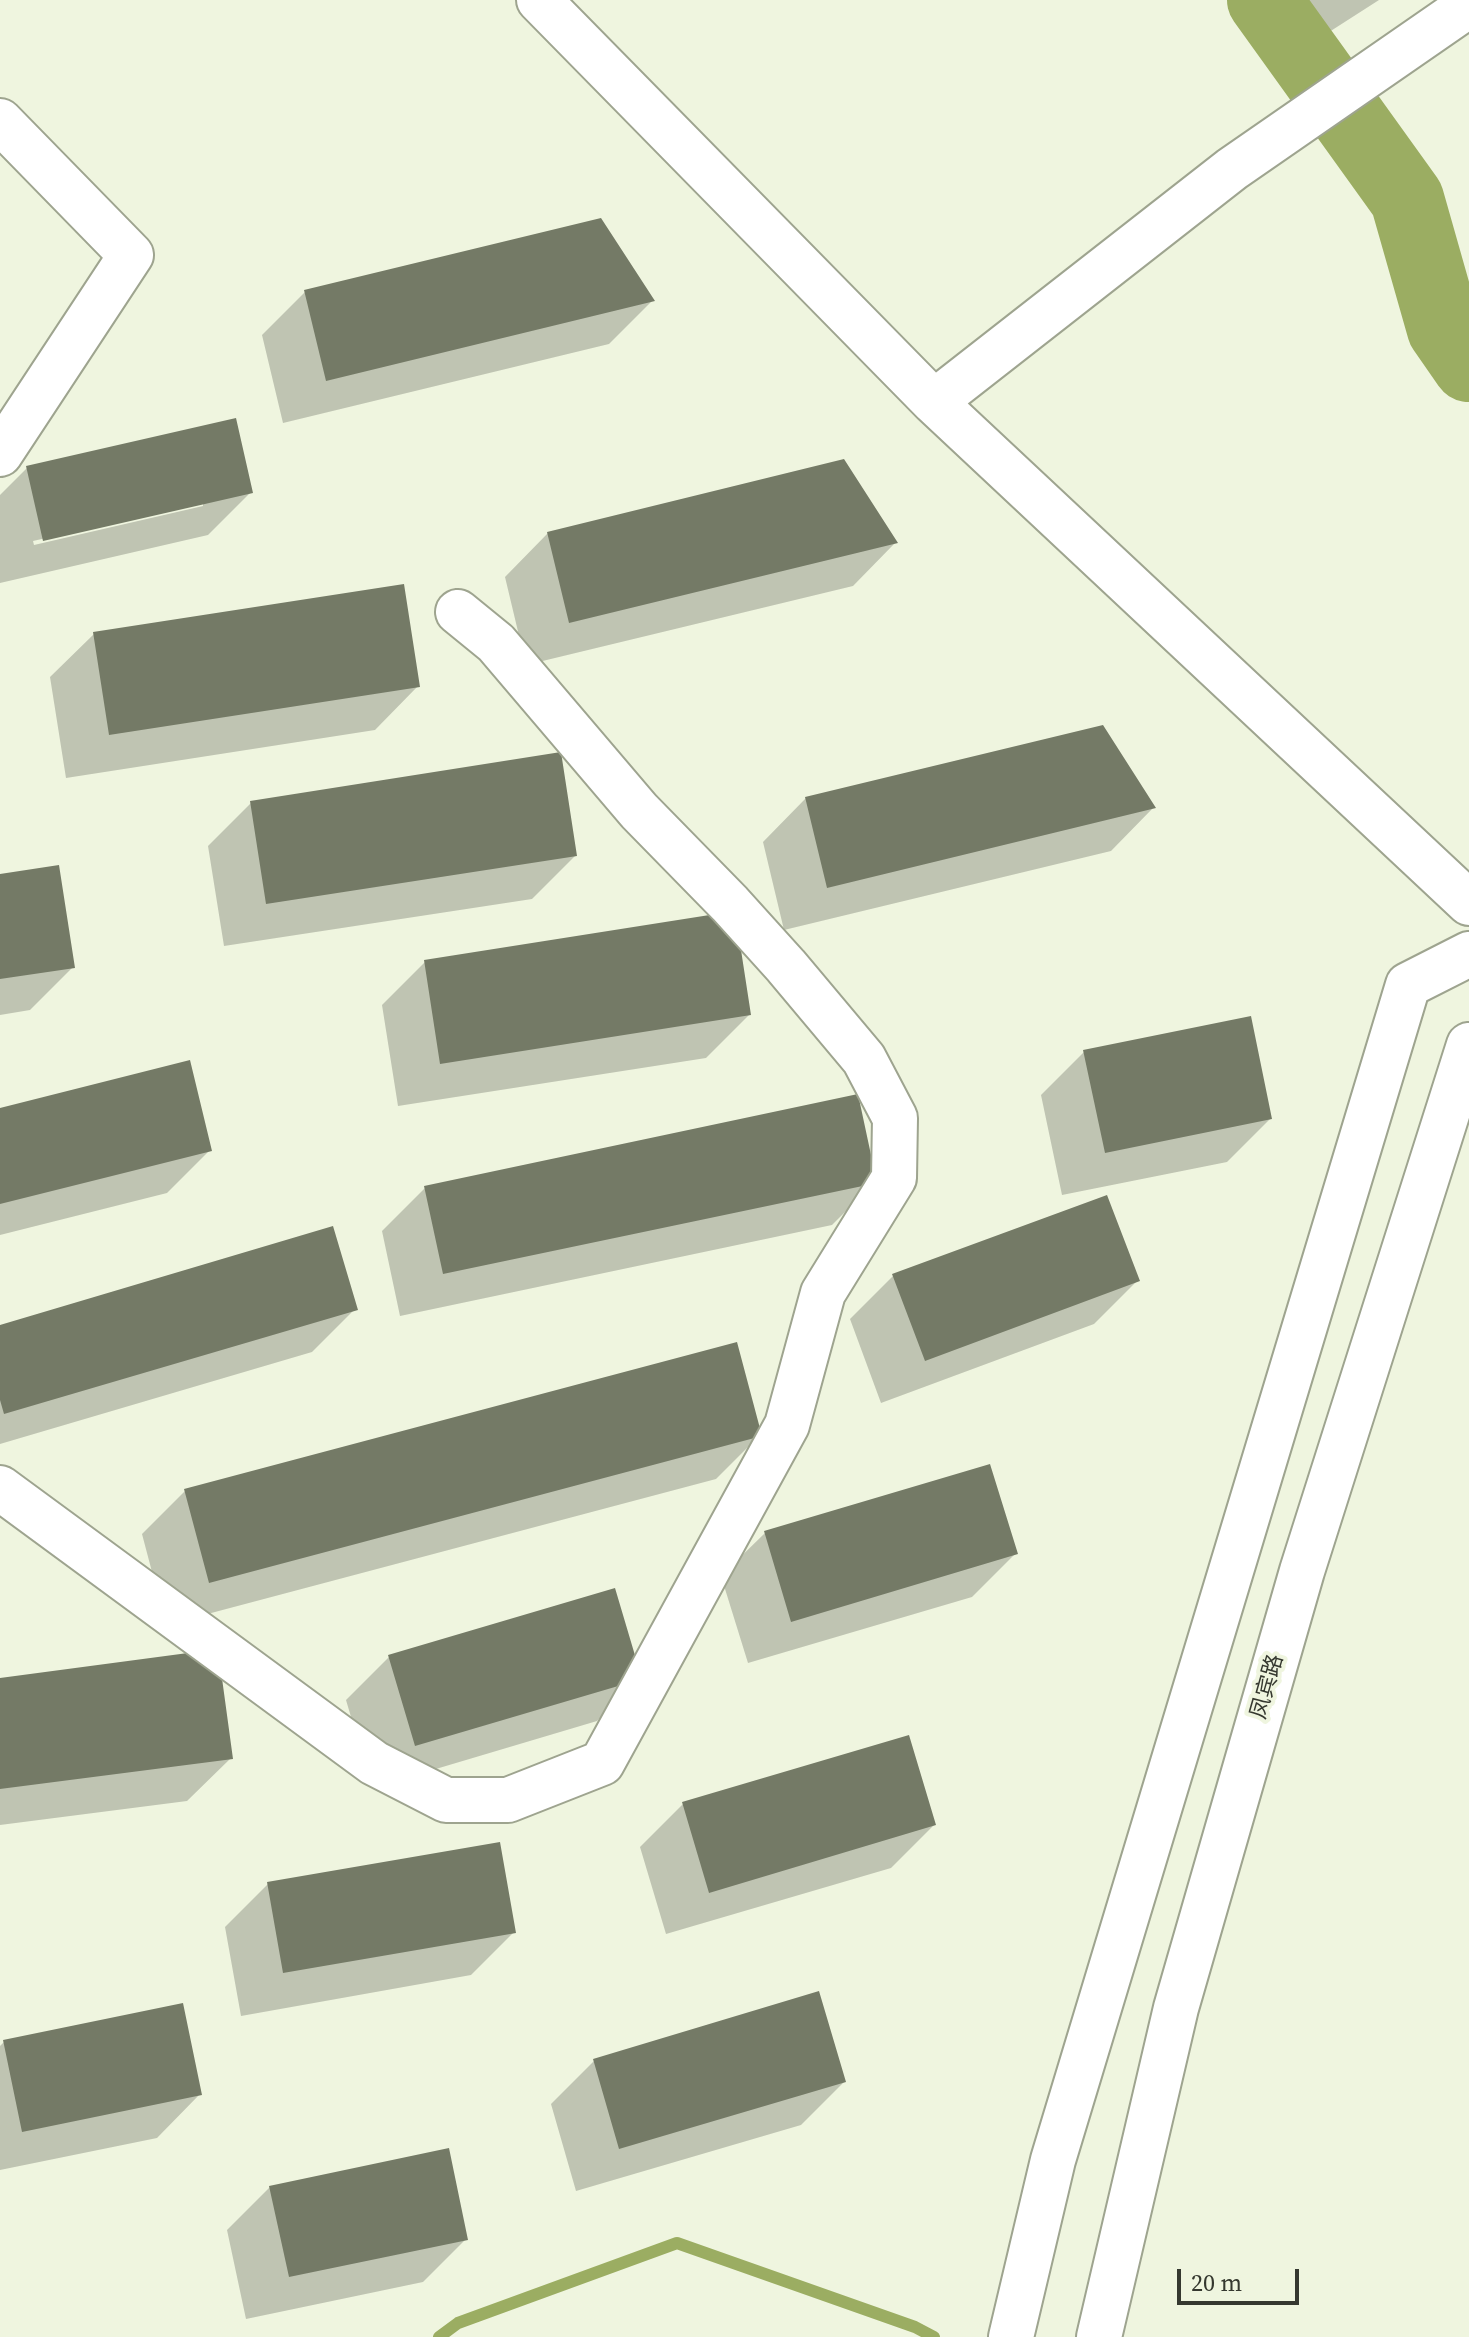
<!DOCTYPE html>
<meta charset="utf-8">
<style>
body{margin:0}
#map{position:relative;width:1469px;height:2337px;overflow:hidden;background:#eff5df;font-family:"Source Serif 4",serif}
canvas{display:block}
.scale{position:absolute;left:1177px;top:2269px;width:122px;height:36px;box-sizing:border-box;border:4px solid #35382f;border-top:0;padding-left:10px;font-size:24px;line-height:28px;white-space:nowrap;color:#35382f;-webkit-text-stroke:6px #eff5df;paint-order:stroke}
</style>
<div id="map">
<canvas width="1469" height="2337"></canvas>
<div class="scale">20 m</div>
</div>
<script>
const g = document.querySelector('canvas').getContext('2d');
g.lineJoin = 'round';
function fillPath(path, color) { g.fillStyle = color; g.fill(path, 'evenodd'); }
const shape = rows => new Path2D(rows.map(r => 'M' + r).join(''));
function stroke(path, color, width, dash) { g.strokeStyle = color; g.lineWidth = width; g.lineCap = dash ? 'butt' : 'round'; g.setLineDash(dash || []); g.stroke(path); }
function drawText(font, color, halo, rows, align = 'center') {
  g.font = font + ' "Source Serif 4","Noto Sans SC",serif'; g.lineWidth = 8; g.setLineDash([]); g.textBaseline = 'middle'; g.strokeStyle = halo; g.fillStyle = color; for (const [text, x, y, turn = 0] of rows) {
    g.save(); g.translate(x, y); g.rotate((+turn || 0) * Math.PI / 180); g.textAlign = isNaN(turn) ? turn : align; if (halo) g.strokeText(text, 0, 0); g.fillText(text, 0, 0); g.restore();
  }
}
const shadow = shape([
 [1284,0,1379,0,1312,43],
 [305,292,652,301,609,344,283,423,262,335],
 [27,468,251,492,208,535,0,583,0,495],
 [203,502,203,506,34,545,33,541],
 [548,533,895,543,853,586,526,665,505,577],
 [94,634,418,686,375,730,66,778,50,677],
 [806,798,1153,808,1111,851,784,930,763,842],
 [251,803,575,856,532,899,224,946,208,846],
 [0,876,73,967,30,1010,0,1015],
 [425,962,749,1015,706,1058,398,1106,382,1005],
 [1084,1052,1270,1119,1227,1162,1062,1195,1041,1095],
 [0,1110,210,1150,167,1193,0,1235],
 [875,1182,832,1225,400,1316,382,1231,425,1188],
 [893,1276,1137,1281,1094,1324,881,1403,850,1319],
 [355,1309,312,1352,0,1444,0,1327],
 [760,1435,716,1479,166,1625,142,1534,185,1491],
 [765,1533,1015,1554,972,1597,748,1663,721,1576],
 [389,1657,640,1678,597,1721,372,1788,346,1700],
 [0,1680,231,1758,187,1801,0,1825],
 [683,1804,934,1825,891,1868,666,1934,640,1847],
 [268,1884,514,1932,471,1975,241,2016,225,1927],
 [4,2042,200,2094,157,2138,0,2170,0,2046],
 [594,2061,844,2082,801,2125,576,2191,551,2104],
 [270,2187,466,2239,423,2282,246,2319,227,2230]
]);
const stream = shape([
 [439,2337,458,2323,677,2243,915,2327,934,2337]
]);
const river = shape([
 [1264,0,1407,199,1444,329,1469,365]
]);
const building = shape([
 [601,218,655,301,326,381,304,290],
 [236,418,253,493,43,541,26,466],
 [844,459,898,543,569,623,547,532],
 [404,584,420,687,109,735,93,632],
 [1103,725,1156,808,827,888,805,797],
 [561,752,577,856,266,904,250,801],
 [59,865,75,968,0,979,0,874],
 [735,911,751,1015,440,1064,424,960],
 [1251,1016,1272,1119,1105,1153,1083,1050],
 [190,1060,212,1151,0,1204,0,1108],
 [858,1094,877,1183,443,1274,424,1186],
 [1107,1195,1140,1281,925,1361,892,1274],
 [333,1226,358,1310,4,1414,0,1400,0,1325],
 [737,1342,762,1436,209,1583,184,1489],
 [990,1464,1018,1554,791,1622,764,1531],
 [615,1588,642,1679,415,1746,388,1655],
 [218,1649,233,1759,0,1789,0,1678],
 [909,1735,936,1825,709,1893,682,1802],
 [500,1842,516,1933,283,1973,267,1882],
 [819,1991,846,2082,619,2149,593,2059],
 [183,2003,202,2095,22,2132,3,2040],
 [449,2148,468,2240,289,2277,269,2186]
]);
const street = shape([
 [539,0,934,402,1469,903],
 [0,121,131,255,0,454],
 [934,402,1232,169,1469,5],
 [0,1488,374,1763,446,1800,508,1800,602,1763,787,1425,823,1293,894,1178,895,1118,864,1059,786,966,730,904,639,811,496,643,458,612]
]);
const secondary = shape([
 [1011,2337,1053,2160,1408,985,1469,954],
 [1099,2337,1176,2008,1302,1571,1469,1045]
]);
const streetNames = [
 ["凤宾路",1268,1687,-74]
];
fillPath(shadow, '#0003');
stroke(stream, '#9bad62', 12);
stroke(river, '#9bad62', 74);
fillPath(building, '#747a66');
stroke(street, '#9ea48f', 48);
stroke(secondary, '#9ea48f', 48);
stroke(street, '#fff', 44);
stroke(secondary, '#fff', 44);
drawText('22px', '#35382f', '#eff5df', streetNames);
</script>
